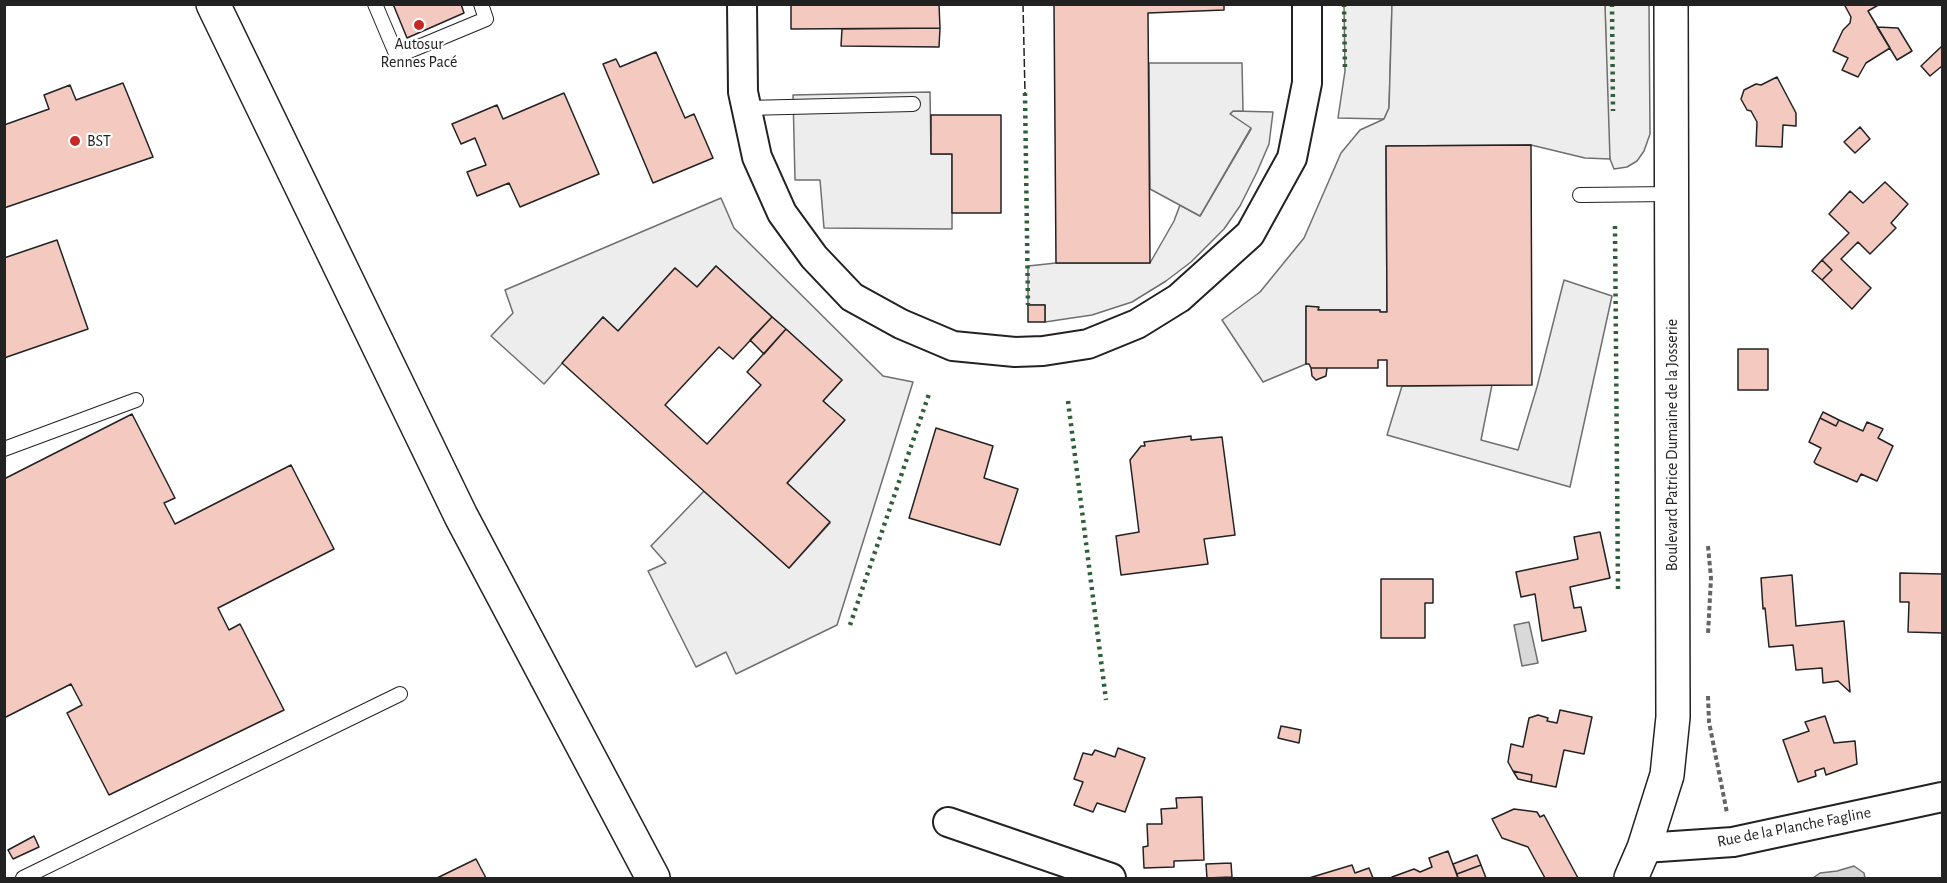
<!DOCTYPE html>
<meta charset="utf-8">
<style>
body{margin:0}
#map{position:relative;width:1947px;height:883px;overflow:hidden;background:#fff;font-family:"Alegreya Sans",sans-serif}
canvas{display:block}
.frame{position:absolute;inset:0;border:6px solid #222;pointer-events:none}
</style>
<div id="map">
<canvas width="1947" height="883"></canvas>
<div class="frame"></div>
</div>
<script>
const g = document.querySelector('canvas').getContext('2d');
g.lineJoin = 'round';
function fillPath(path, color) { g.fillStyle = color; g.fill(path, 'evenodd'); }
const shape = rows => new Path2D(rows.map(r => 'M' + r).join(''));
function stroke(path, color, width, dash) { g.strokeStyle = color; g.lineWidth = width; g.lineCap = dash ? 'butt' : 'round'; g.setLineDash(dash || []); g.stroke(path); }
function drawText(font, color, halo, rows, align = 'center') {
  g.font = font + ' "Alegreya Sans",sans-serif'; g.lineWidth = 4.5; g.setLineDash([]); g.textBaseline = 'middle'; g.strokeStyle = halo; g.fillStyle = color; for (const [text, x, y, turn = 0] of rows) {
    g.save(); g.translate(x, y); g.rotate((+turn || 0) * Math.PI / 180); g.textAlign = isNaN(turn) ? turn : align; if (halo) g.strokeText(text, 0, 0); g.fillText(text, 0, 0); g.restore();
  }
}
const green = shape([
 [1344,5,1392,5,1389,108,1384,119,1338,118,1345,71,1344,5],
 [1605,5,1649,5,1650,134,1644,151,1637,161,1627,167,1614,169,1610,159,1608,147,1605,5],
 [1233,111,1273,112,1269,144,1257,172,1240,206,1224,229,1191,262,1166,281,1132,302,1092,315,1045,322,1045,305,1028,305,1028,266,1056,263,1150,263,1174,221,1180,205,1200,216,1251,129,1230,114,1233,111]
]);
const parking = shape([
 [1392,5,1605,5,1610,159,1585,158,1531,145,1386,146,1387,312,1380,312,1380,310,1318,310,1318,307,1306,307,1306,364,1263,382,1222,320,1260,292,1304,238,1341,153,1360,130,1384,119,1389,108,1392,5],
 [1149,63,1242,63,1243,111,1233,111,1230,114,1251,128,1200,216,1150,189,1149,63],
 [930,92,931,154,952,154,952,229,824,228,820,180,795,180,793,95,930,92],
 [721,198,734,228,883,376,913,382,837,625,736,674,726,652,696,667,648,571,666,563,651,546,704,491,789,568,830,523,787,483,844,421,823,401,842,380,716,266,697,287,675,268,618,331,603,317,544,384,491,336,513,313,505,290,721,198],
 [1564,280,1612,296,1570,487,1387,435,1402,386,1492,385,1481,440,1518,450,1537,387,1564,280]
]);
const water = shape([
 [1529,622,1538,663,1522,666,1514,625,1529,622],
 [1854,866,1864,873,1865,878,1813,878,1820,873,1837,871,1854,866]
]);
const building = shape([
 [393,4,461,4,464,13,407,38,393,4],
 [791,4,939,4,940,28,791,29,791,4],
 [1054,4,1224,4,1224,10,1148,13,1150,263,1056,263,1054,4],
 [1844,4,1880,4,1868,11,1890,48,1866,63,1858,77,1842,70,1848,58,1833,51,1843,30,1850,23,1851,17,1844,4],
 [1877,27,1898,28,1912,51,1897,60,1877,27],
 [940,28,939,47,841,46,842,29,940,28],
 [1942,46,1942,66,1930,76,1921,66,1942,46],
 [656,52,685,118,694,114,713,158,653,183,603,64,616,59,620,67,656,52],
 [1777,77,1796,113,1796,126,1783,125,1782,147,1756,146,1757,122,1751,111,1747,110,1741,99,1744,90,1756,84,1761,85,1777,77],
 [123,83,153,157,4,208,4,125,49,109,44,95,70,85,76,100,123,83],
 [564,93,599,174,520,207,509,183,477,196,467,172,486,165,475,138,461,144,452,124,497,105,503,119,564,93],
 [931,115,1001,115,1001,213,952,213,952,154,931,154,931,115],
 [1860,127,1870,139,1855,153,1844,142,1860,127],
 [1531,145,1532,385,1387,386,1387,360,1378,360,1378,368,1311,368,1309,364,1306,364,1306,306,1319,307,1318,310,1380,310,1380,312,1387,312,1386,146,1531,145],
 [1885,182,1908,204,1891,223,1896,228,1870,254,1858,242,1841,259,1871,288,1852,309,1822,280,1832,270,1822,260,1849,233,1829,214,1850,191,1863,203,1885,182],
 [57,240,88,329,4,358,4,258,57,240],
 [1822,260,1832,270,1822,280,1812,271,1822,260],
 [716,266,772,317,733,359,719,347,665,405,707,444,761,385,747,372,786,329,842,380,823,401,845,420,787,483,830,522,789,568,562,363,603,317,618,331,675,268,697,287,716,266],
 [1028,305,1045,305,1045,322,1028,322,1028,305],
 [772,317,786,329,764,354,750,340,772,317],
 [1738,349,1768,349,1768,390,1738,390,1738,349],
 [1311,368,1327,368,1326,376,1316,380,1312,376,1311,368],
 [1823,412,1839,420,1836,426,1820,418,1823,412],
 [132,414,175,498,164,503,175,524,291,465,334,549,218,608,229,630,240,624,284,710,109,795,67,713,82,705,71,684,4,718,4,479,132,414],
 [1820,418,1836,426,1839,420,1863,431,1867,422,1883,429,1878,438,1893,446,1877,481,1861,474,1857,482,1816,464,1814,462,1821,448,1809,442,1820,418],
 [936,428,993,446,984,478,1018,489,1000,545,909,518,936,428],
 [1191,436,1191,440,1222,437,1235,535,1204,539,1208,564,1121,575,1116,536,1139,532,1130,460,1141,446,1145,446,1144,442,1191,436],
 [1600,532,1610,578,1570,587,1574,608,1581,607,1586,631,1542,641,1535,594,1521,597,1516,572,1578,559,1574,537,1600,532],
 [1900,573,1942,574,1942,633,1908,632,1909,602,1900,602,1900,573],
 [1792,575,1796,626,1844,621,1850,692,1838,681,1823,683,1822,668,1796,670,1793,645,1769,647,1765,608,1763,609,1761,578,1792,575],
 [1381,579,1433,579,1433,603,1425,603,1425,638,1381,638,1381,579],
 [1560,710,1592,717,1584,754,1564,750,1556,787,1531,782,1532,775,1513,771,1508,762,1511,744,1523,747,1529,718,1538,715,1548,718,1547,721,1557,723,1560,710],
 [1825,716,1834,743,1855,741,1857,764,1826,775,1824,768,1815,771,1816,776,1798,782,1783,740,1809,731,1805,722,1825,716],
 [1281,726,1301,730,1299,743,1278,738,1281,726],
 [1118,748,1145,758,1125,812,1097,803,1093,812,1074,805,1083,782,1074,779,1083,753,1092,755,1095,750,1115,757,1118,748],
 [1513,771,1532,775,1531,782,1518,779,1513,771],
 [1202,797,1204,860,1174,861,1174,867,1144,868,1143,847,1148,846,1147,824,1162,824,1161,809,1177,808,1176,798,1202,797],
 [1514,809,1537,812,1540,817,1544,815,1578,878,1545,878,1528,847,1502,838,1492,819,1514,809],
 [34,836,39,847,13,859,8,850,34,836],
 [1448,851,1458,878,1392,878,1392,877,1414,869,1420,872,1432,867,1429,858,1448,851],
 [1477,855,1481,865,1457,874,1453,864,1477,855],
 [476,859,486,878,437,878,476,859],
 [1231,863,1232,877,1207,878,1206,864,1231,863],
 [1352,865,1355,873,1369,868,1373,878,1309,878,1352,865],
 [1481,865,1486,878,1458,878,1457,874,1481,865]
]);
const path = shape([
 [1708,546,1711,578,1708,634],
 [1708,696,1709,722,1727,813]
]);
const lane = shape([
 [375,4,397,56,486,19,481,4],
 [746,108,913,104],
 [1580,195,1671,194],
 [4,449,136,400],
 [23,878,400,694]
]);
const street = shape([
 [742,4,743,92,757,157,782,213,814,257,852,297,901,324,953,346,1015,352,1043,351,1088,344,1137,324,1179,298,1250,234,1292,158,1307,83,1307,4],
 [948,822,1111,878],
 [1644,848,1733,842,1942,797]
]);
const secondary = shape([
 [1631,878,1644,848,1667,775,1673,717,1671,4]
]);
const primary = shape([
 [213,4,461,516,653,878]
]);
const hedge = shape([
 [1344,4,1345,71],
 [1612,4,1613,111],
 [1025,93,1028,305],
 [1615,226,1618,590],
 [1068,401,1106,700],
 [850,625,930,391]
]);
const fence = shape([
 [1023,4,1025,93]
]);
const markers = [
 [419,25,6,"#c62828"],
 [75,141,6,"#c62828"]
];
const poiNames = [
 ["Autosur",419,44],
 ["Rennes Pacé",419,62],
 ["BST",87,141,"left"]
];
const streetNames = [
 ["Boulevard Patrice Dumaine de la Josserie",1672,445,-90],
 ["Rue de la Planche Fagline",1794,827,-11]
];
fillPath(green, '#eee');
stroke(green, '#6f6f6f', 1.5);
fillPath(parking, '#ededed');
stroke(parking, '#6f6f6f', 1.5);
fillPath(water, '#d9d9d9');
stroke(water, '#6f6f6f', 1.5);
fillPath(building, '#f3c9c0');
stroke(building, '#222', 1.5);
stroke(lane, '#222', 16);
stroke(street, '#222', 32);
stroke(secondary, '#222', 36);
stroke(primary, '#222', 36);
stroke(path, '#646464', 4, [4.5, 3]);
stroke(lane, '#fff', 14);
stroke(street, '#fff', 28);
stroke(secondary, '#fff', 33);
stroke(primary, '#fff', 33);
stroke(hedge, '#2f5e38', 4.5, [3, 4.5]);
stroke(fence, '#222', 1.5, [8, 3]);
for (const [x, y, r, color] of markers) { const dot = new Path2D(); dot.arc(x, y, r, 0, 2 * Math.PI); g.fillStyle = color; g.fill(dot); stroke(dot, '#fff', 2); }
drawText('16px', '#222', '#fff', poiNames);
drawText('16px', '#222', '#fff', streetNames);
</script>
